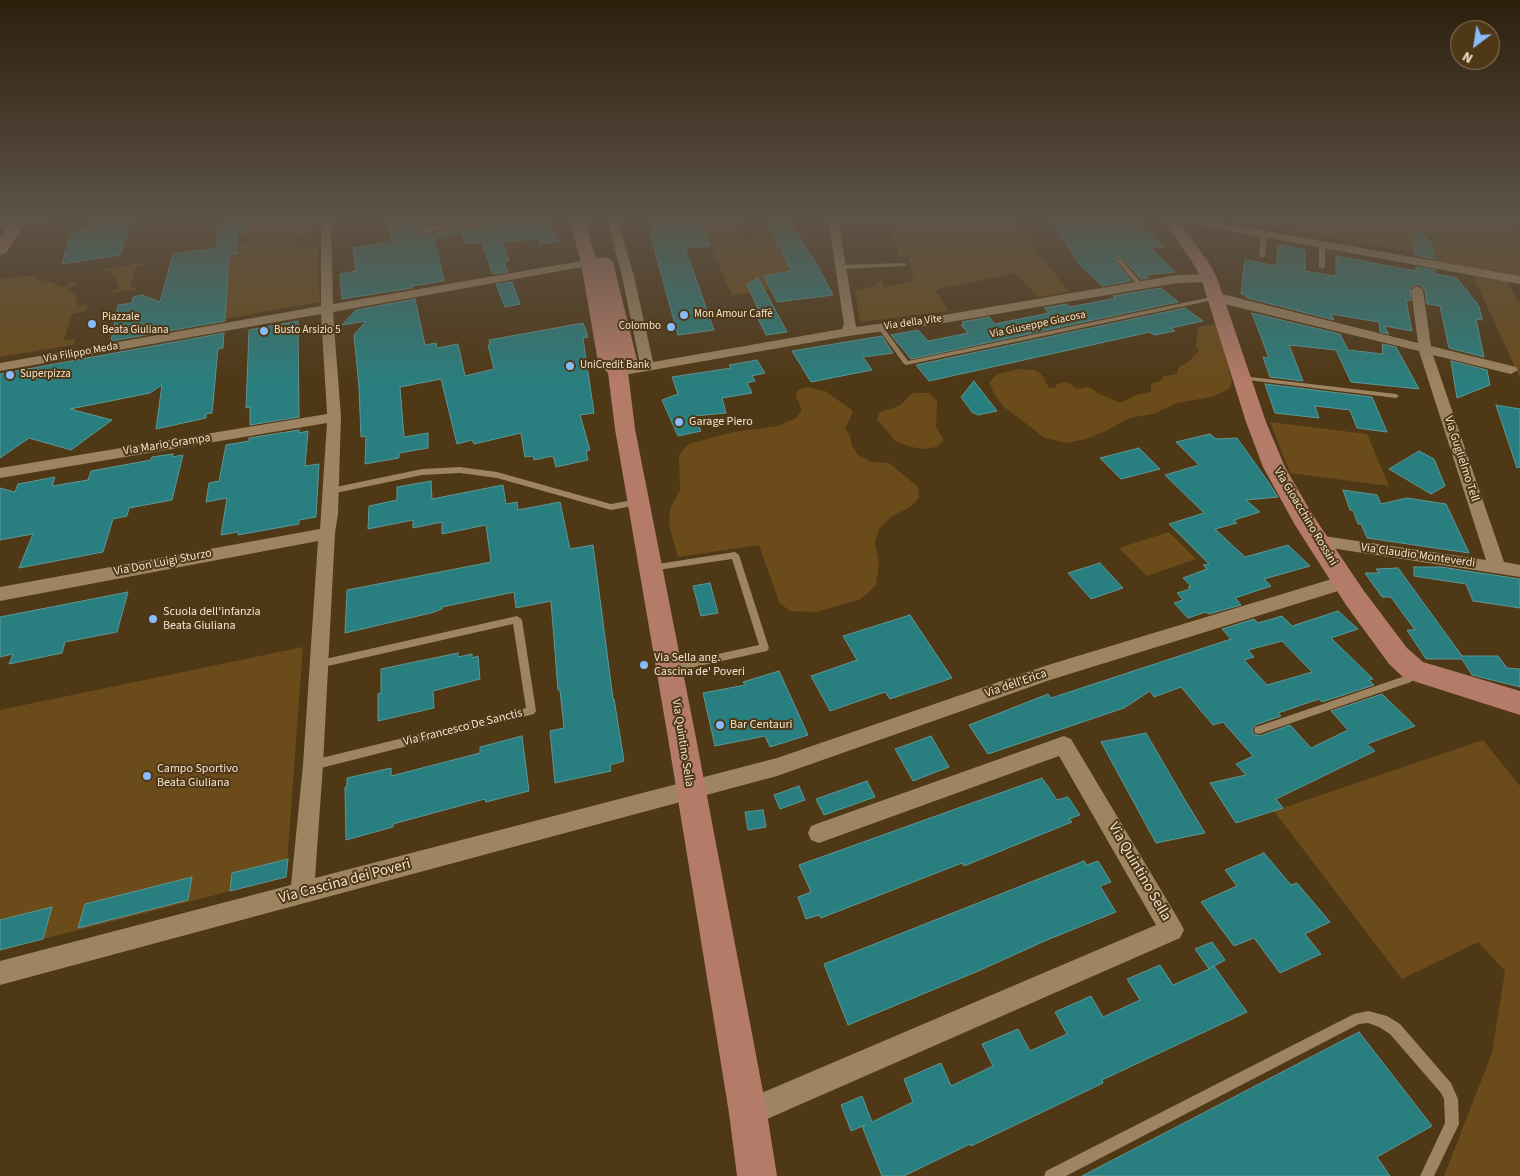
<!DOCTYPE html>
<meta charset="utf-8">
<style>
body{margin:0}
#map{position:relative;width:1520px;height:1176px;overflow:hidden;background:#4f3816;font-family:"Source Sans 3",sans-serif}
canvas{display:block}
.north{position:absolute;left:1450px;top:20px;width:50px;height:50px;box-sizing:border-box;background:#4f3816;border:1px solid #907c60;border-radius:50%;rotate:211deg;font-size:14px;font-weight:700;line-height:20px;text-align:center;color:#f1e3d0}
.north::after{content:'';display:block;margin:auto;width:18px;height:22px;background:#88bbfc;clip-path:polygon(50% 0,100% 100%,50% 72%,0 100%)}
</style>
<div id="map">
<canvas width="1520" height="1176"></canvas>
<div class="north">N</div>
</div>
<script>
const g = document.querySelector('canvas').getContext('2d');
g.lineJoin = 'round';
function fillPath(path, color) { g.fillStyle = color; g.fill(path, 'evenodd'); }
const shape = rows => new Path2D(rows.map(r => 'M' + r).join(''));
function stroke(path, color, width, dash) { g.strokeStyle = color; g.lineWidth = width; g.lineCap = dash ? 'butt' : 'round'; g.setLineDash(dash || []); g.stroke(path); }
function drawText(font, color, halo, rows, align = 'center') {
  g.font = font + ' "Source Sans 3",sans-serif'; g.lineWidth = 4; g.setLineDash([]); g.textBaseline = 'middle'; g.strokeStyle = halo; g.fillStyle = color; for (const [text, x, y, turn = 0] of rows) {
    g.save(); g.translate(x, y); g.rotate((+turn || 0) * Math.PI / 180); g.textAlign = isNaN(turn) ? turn : align; if (halo) g.strokeText(text, 0, 0); g.fillText(text, 0, 0); g.restore();
  }
}
const green = shape([
 [248,219,318,219,318,231,296,235,296,248,317,245,320,302,111,339,113,331,225,310,229,259,236,258,237,244,247,243],
 [699,219,743,219,747,226,739,227,745,241,774,238,790,271,764,276,771,290,732,295],
 [842,219,1009,219,1069,291,1038,297,1015,273,935,290,949,311,860,322,855,291,873,286,882,278,884,287,914,281,908,258,899,256,889,220,843,221],
 [1225,219,1500,219,1514,221,1520,237,1520,276,1435,261,1430,238,1434,239,1434,237,1417,233,1413,237,1414,252],
 [141,263,146,265,136,267,130,287,138,287,134,290,109,293,107,292,119,290,118,284,109,270,98,272,105,269],
 [38,275,35,280,48,281,63,287,72,282,76,284,68,289,75,295,78,306,88,304,86,311,72,314,64,340,75,339,73,345,0,357,0,281,1,279],
 [1473,276,1507,281,1518,301,1520,301,1520,378],
 [1217,324,1232,382,1229,389,1212,397,1177,403,1153,414,1129,418,1106,431,1086,439,1067,443,1045,438,1004,407,996,397,989,383,997,374,1019,369,1035,370,1042,375,1049,388,1055,388,1057,384,1064,382,1069,383,1077,389,1087,387,1093,389,1097,393,1120,403,1136,395,1151,392,1151,384,1160,381,1164,376,1177,374,1178,368,1188,362,1199,351,1196,347,1198,327],
 [806,387,825,391,849,408,853,412,845,429,850,436,852,446,858,455,871,462,889,463,918,487,919,498,910,507,891,517,879,529,875,542,879,564,876,585,861,599,817,612,791,611,780,604,759,545,678,557,669,525,670,509,680,490,679,455,688,444,734,432,778,426,796,418,801,412,801,408,796,396,797,391],
 [913,393,929,393,937,401,936,427,944,440,937,447,923,449,911,447,895,441,877,419,880,412,899,406],
 [1270,422,1367,434,1389,486,1290,473],
 [1169,532,1196,559,1147,576,1119,548],
 [303,647,286,877,0,950,0,710],
 [1483,740,1520,786,1520,1176,1444,1176,1492,1053,1505,971,1478,942,1402,979,1274,811]
]);
const building = shape([
 [113,219,132,219,120,255,62,264,71,232,89,229,91,222,113,219],
 [226,219,245,219,245,233,237,234,237,254,229,255,225,321,111,341,118,305,132,303,133,297,142,295,160,302,173,254,216,248,218,227,225,226,226,219],
 [419,219,468,219,422,225,416,231,423,235,499,224,506,219,549,219,558,241,540,244,538,238,503,243,509,261,504,262,508,272,493,274,481,242,465,244,462,232,434,238,444,281,412,286,412,288,342,299,340,274,356,271,353,248,391,242,388,224,419,219],
 [649,219,699,219,710,246,685,248,714,330,678,335,650,233,654,233,649,219],
 [787,219,816,263,833,295,777,302,764,276,791,271,767,221,787,219],
 [1049,219,1137,219,1164,247,1150,247,1175,272,1145,275,1149,278,1141,279,1122,258,1117,257,1116,262,1131,281,1102,286,1079,264,1049,219],
 [1419,228,1432,245,1434,259,1415,255,1413,241,1419,228],
 [1278,245,1305,250,1305,271,1336,276,1336,256,1416,271,1416,267,1435,270,1436,274,1457,278,1479,306,1482,320,1476,319,1484,357,1449,348,1440,306,1427,304,1425,290,1418,284,1410,288,1411,301,1406,300,1412,331,1384,326,1389,334,1380,332,1379,322,1331,314,1334,320,1247,298,1245,295,1241,294,1245,260,1277,266,1278,245],
 [758,278,787,332,766,335,754,310,758,309,747,284,758,278],
 [512,282,520,304,505,307,496,284,512,282],
 [1161,288,1178,302,911,359,891,335,918,330,928,341,968,333,961,325,964,324,962,322,989,317,995,324,1049,313,1044,308,1067,304,1070,307,1116,298,1113,296,1161,288],
 [415,299,425,345,436,343,437,348,458,344,465,376,494,369,488,345,490,345,489,340,583,323,588,337,583,338,594,413,580,415,590,450,586,451,588,460,556,467,553,456,534,460,533,456,525,457,521,433,474,444,472,440,457,444,441,379,400,387,404,437,428,433,428,448,399,453,399,458,365,464,366,436,361,437,359,387,354,335,366,321,342,325,356,310,415,299],
 [1185,308,1203,321,1171,328,1175,331,1154,335,1150,332,929,381,916,365,1185,308],
 [1252,313,1340,334,1348,350,1383,354,1382,344,1396,347,1419,389,1351,382,1336,350,1289,345,1303,381,1270,377,1263,357,1269,358,1252,313],
 [298,321,299,417,250,425,250,407,246,408,249,330,298,321],
 [224,333,223,348,218,349,212,413,206,414,206,418,156,429,162,385,150,393,70,409,112,420,71,450,29,438,0,458,0,374,224,333],
 [882,336,893,353,863,357,872,370,811,382,792,351,882,336],
 [757,360,765,373,752,376,755,381,747,383,752,393,722,398,726,413,694,416,701,431,678,436,662,400,678,394,672,377,731,368,729,365,757,360],
 [1451,361,1487,370,1490,385,1457,398,1451,361],
 [974,381,997,411,978,415,972,412,961,397,974,381],
 [1265,384,1372,397,1387,432,1357,428,1350,410,1315,406,1319,418,1275,413,1265,384],
 [1496,405,1520,409,1520,467,1517,468,1496,405],
 [299,430,299,433,308,431,305,466,319,464,316,517,299,520,299,524,238,535,238,532,221,535,227,498,206,502,209,483,219,481,226,445,249,441,249,438,299,430],
 [1210,434,1216,439,1237,438,1269,483,1278,497,1246,500,1260,512,1234,520,1237,523,1215,529,1245,557,1288,545,1310,566,1264,579,1271,586,1235,598,1241,605,1209,614,1206,612,1188,618,1174,603,1183,600,1177,593,1190,589,1188,587,1191,586,1183,578,1207,569,1203,565,1209,564,1169,524,1204,513,1165,475,1199,465,1176,442,1210,434],
 [1139,448,1160,469,1121,479,1100,458,1139,448],
 [1419,451,1434,459,1445,486,1431,494,1389,469,1419,451],
 [173,454,172,457,183,455,172,500,129,508,127,516,113,519,103,552,19,568,33,534,0,540,0,488,15,492,18,484,55,477,52,486,88,480,91,471,151,460,152,457,173,454],
 [431,481,432,499,503,485,506,504,517,502,518,510,560,502,570,549,593,545,613,699,614,699,624,761,610,765,611,771,555,783,550,731,564,728,560,690,558,690,551,601,516,608,514,592,442,607,442,609,431,613,345,633,347,590,491,562,486,525,442,534,442,522,413,528,413,520,368,529,369,506,397,500,397,487,431,481],
 [1343,490,1377,495,1381,504,1407,498,1446,504,1469,553,1367,538,1361,524,1358,524,1353,510,1350,510,1343,490],
 [1100,563,1123,588,1091,599,1068,573,1100,563],
 [1414,567,1441,567,1520,579,1520,608,1473,601,1466,584,1414,576,1414,567],
 [1398,568,1462,656,1498,656,1507,668,1520,669,1520,687,1472,675,1462,659,1426,659,1407,630,1415,630,1391,597,1382,597,1365,573,1379,573,1376,569,1398,568],
 [710,583,718,613,701,616,693,586,710,583],
 [128,592,117,632,65,642,62,653,9,664,13,654,0,657,0,617,128,592],
 [1338,611,1358,629,1331,638,1373,679,1369,680,1374,685,1322,702,1319,699,1278,713,1281,716,1255,725,1252,729,1253,734,1260,736,1290,725,1311,748,1348,730,1331,711,1382,694,1415,726,1367,744,1375,751,1276,799,1283,808,1236,823,1210,783,1246,775,1236,764,1253,756,1223,722,1213,725,1181,687,1154,697,1150,691,1124,708,988,754,969,725,1048,694,1051,698,1231,639,1222,629,1254,619,1258,623,1282,616,1292,626,1338,611],
 [1282,641,1312,672,1267,685,1244,660,1254,657,1248,650,1282,641],
 [910,615,952,678,890,699,885,692,830,711,811,676,857,660,843,636,910,615],
 [458,653,458,657,472,654,472,658,478,656,480,679,433,691,434,708,378,721,378,694,381,693,381,669,458,653],
 [779,671,808,735,770,747,765,736,715,746,703,693,745,685,743,682,779,671],
 [1146,733,1182,795,1205,833,1156,843,1101,742,1146,733],
 [522,736,529,791,486,802,485,799,393,824,393,827,346,840,345,787,347,786,347,778,391,768,391,776,480,753,480,747,522,736],
 [931,736,949,767,913,781,895,749,931,736],
 [1042,778,1057,800,1068,797,1080,815,1069,819,1072,822,964,866,962,863,821,918,819,915,806,919,798,897,811,892,799,865,1042,778],
 [867,781,875,797,824,815,816,799,867,781],
 [799,786,805,800,780,809,774,795,799,786],
 [763,810,766,827,748,830,745,812,763,810],
 [1264,853,1291,885,1297,883,1330,922,1305,934,1321,954,1280,973,1254,938,1234,946,1201,902,1237,886,1225,870,1264,853],
 [288,859,286,877,230,891,232,873,288,859],
 [1084,861,1087,865,1098,861,1111,882,1100,886,1116,912,1047,940,976,972,848,1025,824,964,1084,861],
 [192,877,188,900,78,928,85,904,192,877],
 [52,907,43,939,0,950,0,920,52,907],
 [1212,942,1225,960,1209,969,1214,966,1247,1012,1102,1080,1103,1083,1051,1108,971,1146,970,1144,904,1176,882,1176,862,1126,865,1125,851,1131,841,1105,862,1096,872,1122,913,1102,904,1079,941,1063,951,1086,993,1066,982,1044,1018,1029,1030,1051,1067,1034,1055,1012,1091,996,1103,1017,1140,1000,1127,979,1160,965,1173,985,1209,969,1195,949,1212,942],
 [1359,1032,1432,1126,1377,1157,1390,1176,1082,1176,1359,1032]
]);
const lane = shape([
 [1264,231,1267,233,1265,256,1262,258,1259,256,1261,233,1264,231],
 [1322,241,1325,243,1325,267,1322,269,1319,267,1319,243,1322,241],
 [1117,259,1121,259,1142,284,1142,286,1138,286,1117,261,1117,259],
 [904,263,906,264,906,266,840,269,837,267,840,265,904,263],
 [1216,296,1219,298,1218,299,906,365,904,364,878,328,883,327,908,361,1216,296],
 [1242,376,1396,394,1399,396,1396,398,1240,379,1239,378,1242,376],
 [460,467,497,472,611,504,638,499,642,502,638,505,611,510,497,478,460,473,422,475,331,494,327,491,331,488,422,469,460,467],
 [735,552,739,555,769,648,767,651,672,672,669,671,667,668,669,665,672,664,759,645,732,559,651,571,647,568,651,565,735,552],
 [517,616,520,618,522,620,536,711,534,714,313,770,309,768,308,765,309,762,313,760,526,708,513,624,319,668,316,667,314,664,316,661,517,616],
 [1414,667,1417,668,1419,671,1411,682,1259,734,1255,733,1254,730,1255,727,1259,726,1405,676,1411,668,1414,667],
 [1368,1011,1387,1016,1400,1024,1451,1083,1458,1099,1459,1124,1434,1176,1420,1176,1445,1123,1444,1099,1441,1093,1390,1034,1379,1027,1368,1023,1359,1024,1066,1176,1044,1176,1046,1171,1354,1014,1368,1011]
]);
const street = shape([
 [24,219,52,219,47,222,0,228,0,222,24,219],
 [321,219,331,219,333,304,604,257,610,260,604,263,333,312,341,417,338,514,335,533,323,765,315,878,777,758,1048,665,1345,575,1351,577,1354,582,1351,587,1050,680,777,776,0,985,0,961,291,885,303,765,318,541,0,601,0,587,320,529,327,423,0,478,0,468,327,414,321,314,0,371,0,363,321,306,321,219],
 [479,219,504,219,499,222,423,233,418,230,423,227,479,219],
 [607,219,617,219,634,276,653,362,842,329,844,324,828,219,838,219,856,327,944,315,1177,275,1209,274,1215,278,1209,282,1177,283,944,323,848,336,618,376,613,375,611,372,613,369,640,364,622,276,607,219],
 [1176,219,1198,219,1520,276,1520,284,1181,222,1176,219],
 [1417,286,1423,290,1431,346,1516,367,1518,370,1511,374,1433,355,1504,562,1520,565,1520,577,1311,545,1309,541,1311,537,1317,535,1486,560,1419,351,1212,301,1210,298,1216,294,1226,295,1418,343,1411,290,1417,286],
 [1064,736,1071,739,1180,922,1184,930,1180,938,758,1123,748,1127,738,1123,734,1113,738,1103,1156,925,1059,756,819,843,811,840,808,833,811,826,819,823,1064,736]
]);
const secondary = shape([
 [12,219,27,219,6,253,0,255,0,237,12,219],
 [569,219,584,219,597,262,599,259,605,257,611,259,613,262,637,360,628,372,635,429,696,738,767,1113,777,1176,737,1176,729,1113,668,738,615,429,608,373,598,362,581,263,569,219],
 [1162,219,1177,219,1209,263,1217,278,1266,422,1285,467,1312,514,1364,591,1407,648,1423,662,1520,691,1520,715,1404,678,1389,664,1346,605,1295,525,1263,467,1246,422,1201,278,1193,263,1162,219]
]);
const markers = [
 [684,315,5,"#88bbfc"],
 [92,324,5,"#88bbfc"],
 [671,327,5,"#88bbfc"],
 [264,331,5,"#88bbfc"],
 [570,366,5,"#88bbfc"],
 [10,375,5,"#88bbfc"],
 [679,422,5,"#88bbfc"],
 [153,619,5,"#88bbfc"],
 [644,665,5,"#88bbfc"],
 [720,725,5,"#88bbfc"],
 [147,776,5,"#88bbfc"]
];
const farPoinames = [
 ["Mon Amour Caffè",694,315],
 ["Piazzale",102,318],
 ["Beata Giuliana",102,331],
 ["Colombo",661,327,"right"],
 ["Busto Arsizio 5",274,331],
 ["UniCredit Bank",580,366],
 ["Superpizza",20,375]
];
const farStreetnames = [
 ["Via della Vite",913,323,-8],
 ["Via Giuseppe Giacosa",1038,325,-12],
 ["Via Filippo Meda",81,353,-10]
];
const poiNames = [
 ["Garage Piero",689,422],
 ["Scuola dell'infanzia",163,612],
 ["Beata Giuliana",163,626],
 ["Via Sella ang.",654,658],
 ["Cascina de' Poveri",654,672],
 ["Bar Centauri",730,725],
 ["Campo Sportivo",157,769],
 ["Beata Giuliana",157,783]
];
const streetNames = [
 ["Via Mario Grampa",167,445,-9],
 ["Via Guglielmo Tell",1461,459,72],
 ["Via Gioacchino Rossini",1305,517,59],
 ["Via Claudio Monteverdi",1418,556,8],
 ["Via Don Luigi Sturzo",163,563,-11],
 ["Via dell'Erica",1016,684,-19],
 ["Via Francesco De Sanctis",463,728,-14],
 ["Via Quintino Sella",682,743,81]
];
const nearStreetnames = [
 ["Via Quintino Sella",1139,872,60],
 ["Via Cascina dei Poveri",345,882,-15]
];
fillPath(green, '#6b4b1a');
fillPath(building, '#297f7f');
stroke(building, '#5f9695', 1);
fillPath(lane, '#9e8461');
fillPath(street, '#9e8461');
fillPath(secondary, '#b47b68');
const sky = g.createLinearGradient(0, 0, 0, 383);
sky.addColorStop(0, '#2b1f0c');
sky.addColorStop(0.57, '#5d5347');
sky.addColorStop(1, '#5d534700');
g.fillStyle = sky;
g.fillRect(0, 0, 1520, 383);
for (const [x, y, r, color] of markers) { const dot = new Path2D(); dot.arc(x, y, r, 0, 2 * Math.PI); g.fillStyle = color; g.fill(dot); stroke(dot, '#4f3816', 2); }
drawText('11px', '#f1e3d0', '#4f3816', farPoinames, 'left');
drawText('11px', '#f1e3d0', '#4f3816', farStreetnames);
drawText('12px', '#f1e3d0', '#4f3816', poiNames, 'left');
drawText('12px', '#f1e3d0', '#4f3816', streetNames);
drawText('15px', '#f1e3d0', '#4f3816', nearStreetnames);
</script>
